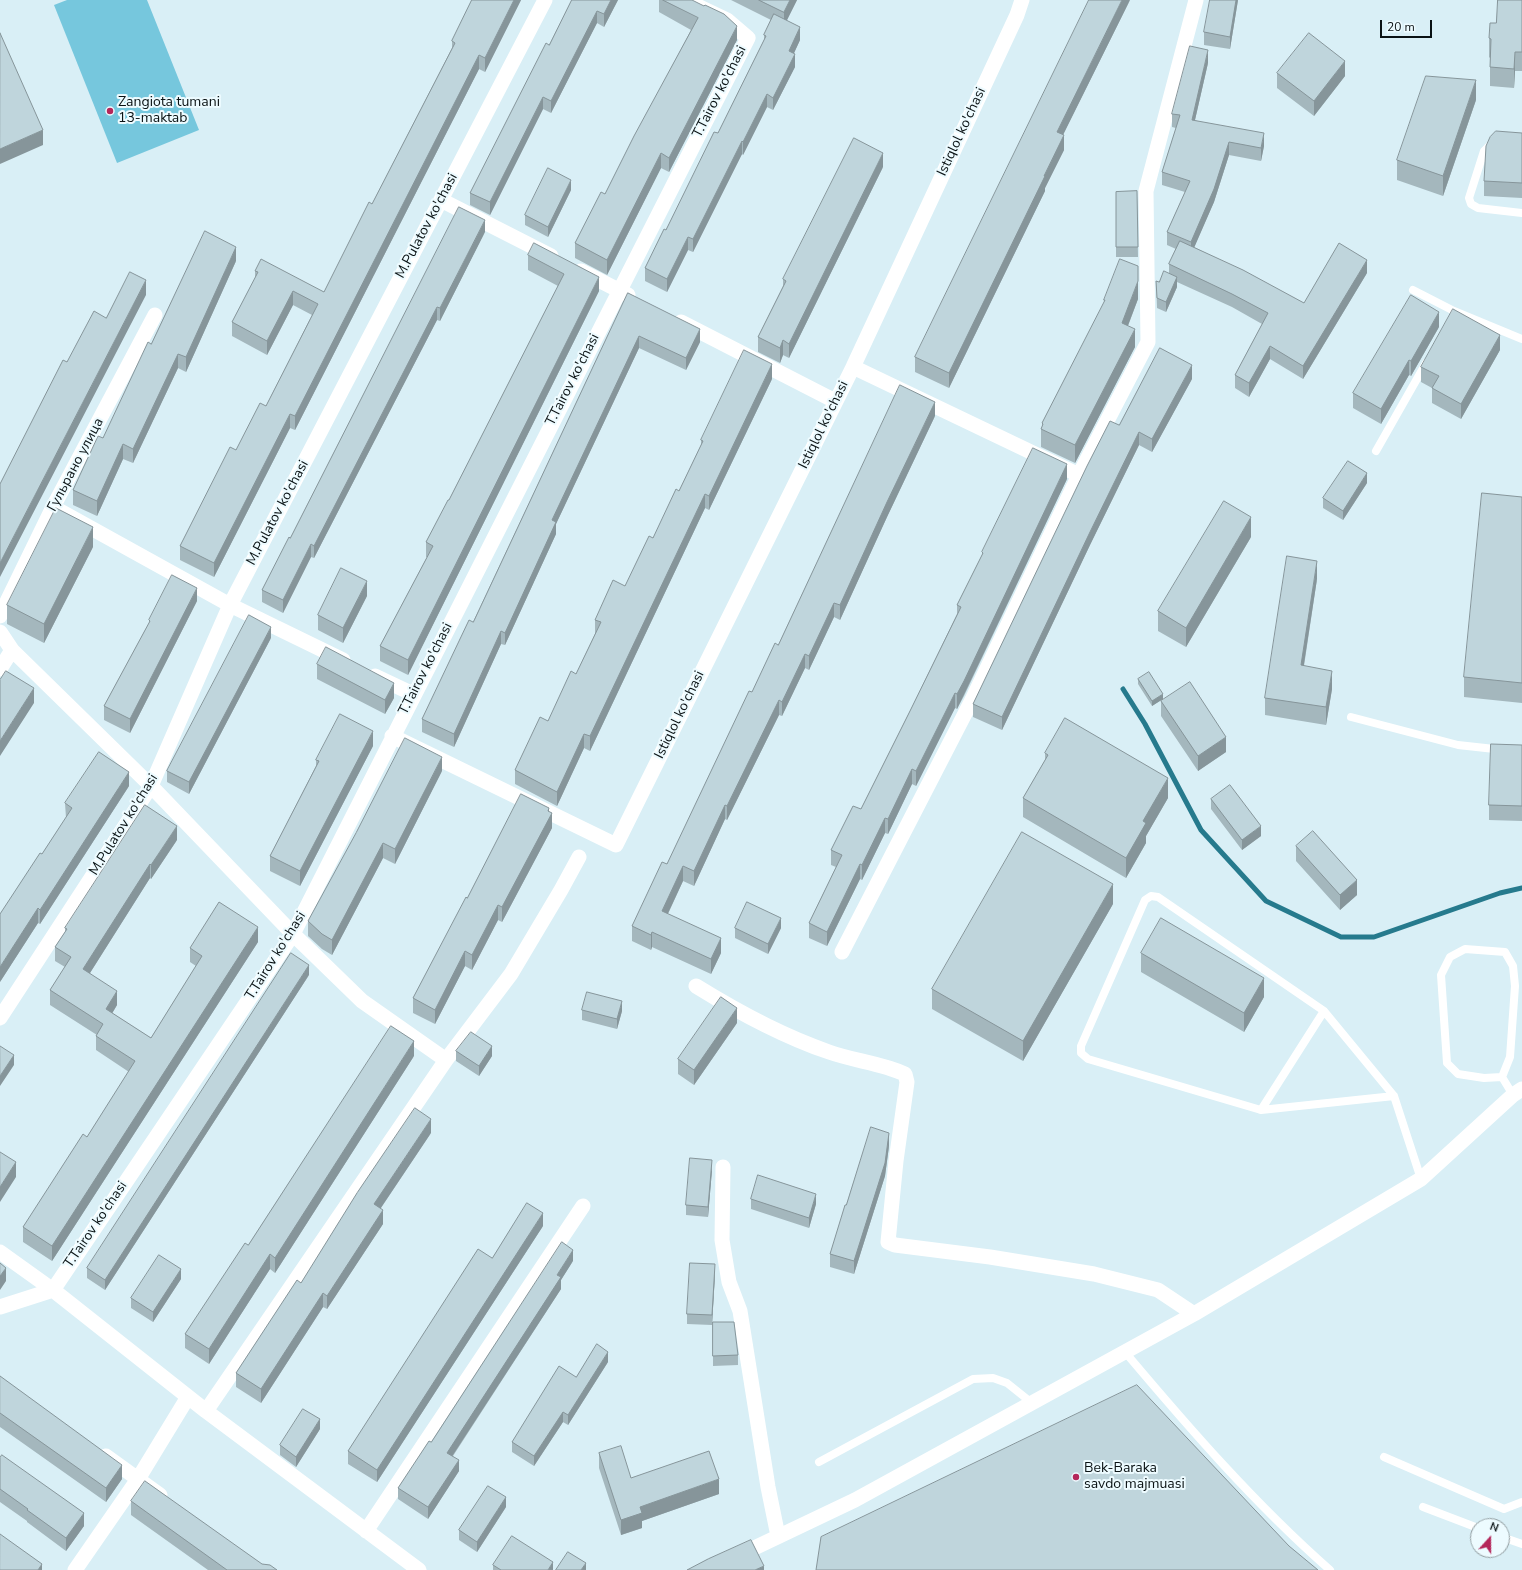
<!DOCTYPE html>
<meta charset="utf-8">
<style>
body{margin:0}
#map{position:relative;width:1522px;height:1570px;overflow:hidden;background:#d9eff6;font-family:"Nunito Sans",sans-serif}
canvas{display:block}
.north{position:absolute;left:1470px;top:1518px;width:40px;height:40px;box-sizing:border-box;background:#edfbff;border:1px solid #929ea1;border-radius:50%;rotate:21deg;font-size:11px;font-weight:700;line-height:16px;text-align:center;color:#0a1214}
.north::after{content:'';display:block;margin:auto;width:14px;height:18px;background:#b4265a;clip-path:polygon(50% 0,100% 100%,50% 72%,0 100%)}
.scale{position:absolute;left:1380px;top:20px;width:52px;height:18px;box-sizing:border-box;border:2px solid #0a1214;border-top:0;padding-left:5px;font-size:12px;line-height:14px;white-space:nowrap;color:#0a1214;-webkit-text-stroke:3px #edfbff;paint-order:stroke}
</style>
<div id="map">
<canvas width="1522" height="1570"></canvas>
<div class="north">N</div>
<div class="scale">20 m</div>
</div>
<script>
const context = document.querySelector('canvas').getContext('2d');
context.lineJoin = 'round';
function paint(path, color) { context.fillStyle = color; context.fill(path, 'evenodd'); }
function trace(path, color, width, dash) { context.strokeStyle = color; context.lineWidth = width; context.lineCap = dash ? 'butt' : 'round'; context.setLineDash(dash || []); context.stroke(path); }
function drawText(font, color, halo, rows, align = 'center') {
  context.font = font + ' "Nunito Sans",sans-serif'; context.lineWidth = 4; context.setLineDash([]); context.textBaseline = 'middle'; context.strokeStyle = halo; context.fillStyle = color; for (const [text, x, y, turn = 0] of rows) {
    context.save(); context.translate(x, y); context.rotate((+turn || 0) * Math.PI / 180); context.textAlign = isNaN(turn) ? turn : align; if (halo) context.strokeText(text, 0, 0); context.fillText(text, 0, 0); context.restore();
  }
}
const green = new Path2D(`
 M67,0H147L199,130L117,163L54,5Z`);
const stream = new Path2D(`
 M1123,689L1145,724L1201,830L1266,901L1341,937H1374L1500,893L1522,888`);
const lane = new Path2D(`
 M1493,142L1484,151L1469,198L1471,204L1478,208L1522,213
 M1413,290L1454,311L1522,339
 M1376,451L1426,363
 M1351,717L1458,745L1522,752
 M1324,1011L1261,1110L1088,1059L1081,1053V1046L1145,900L1151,896L1158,897L1324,1011L1394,1096L1421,1179
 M1502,1077L1484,1078L1458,1074L1447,1063L1441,975L1450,957L1465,949L1505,952L1513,966L1515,986L1510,1057L1502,1077L1513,1095
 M1261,1110L1394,1096
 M1125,1352C1189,1428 1255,1504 1330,1570
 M1384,1457L1504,1509L1522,1502
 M819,1462L973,1379L993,1378L1007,1383L1032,1403
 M1423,1507L1478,1528
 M1502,1537L1522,1544`);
const street = new Path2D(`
 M441,200L551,256
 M581,271L628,295
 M681,322L835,401
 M853,367L1079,475
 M53,507L230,605L343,660
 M0,616L53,507L155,315
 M0,632L12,650L151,786L293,934L362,1001L446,1060L206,1411
 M0,669L12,650
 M375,676L413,694
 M392,736L616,845L853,367L1017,15L1022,0
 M842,952L972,700L1079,475L1148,342L1146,191L1196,0
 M696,986C738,1012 782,1036 829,1052C854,1061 881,1063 905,1074L907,1082L896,1161L888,1242L895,1245L990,1257L1094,1274L1158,1290L1194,1314
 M0,1018L151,786L230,605L545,0
 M446,1060L511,974L561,890L579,857
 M723,1167L722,1240L729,1282L740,1311L768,1487L778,1536
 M0,1252L53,1290L206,1411L419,1570
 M0,1307L53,1290L293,934L748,38L727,20L685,0
 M106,1456L160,1495
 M366,1531L583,1206
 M75,1570L138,1479L188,1397
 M708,1570L855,1500L1194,1314L1421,1179L1513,1095L1522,1089`);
const wall = new Path2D(`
 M472,0H521L485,72L479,69L295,430L290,428L214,577L180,560V546L236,450L266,406L312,315L293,305L267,355L232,336V322L255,278V271L324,292L372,204L452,48V41Z
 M572,0H618L604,27L597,23L551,113L543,109L490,215L470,205V193L549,45Z
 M659,0H692L737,40L669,172L661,168L607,275L575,258V243L605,194L691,30L659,12Z
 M731,0H797L787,20L800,40L794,53L795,67L773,110L767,107L743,155L742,154L693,252L688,250L667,292L645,281V268L718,133L764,40V35L771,20Z
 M1130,0L1063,135L1064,150L1045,188V191L949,388L915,372V357Z
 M1238,0L1230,49L1204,45V32Z
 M1522,0V71H1515L1514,88L1490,86V58L1489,57V38L1496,23Z
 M1208,63L1195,120L1264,146L1261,161L1229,155L1214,202L1194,247L1304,303L1367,273L1303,379L1270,359L1249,397L1235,388V375L1262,324L1232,307L1177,282V287L1166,312L1157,308L1156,281L1159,282L1169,273V264L1176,249L1167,245V232L1185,192L1162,185V172L1176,128L1172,127V114Z
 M1277,73L1345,76L1314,116L1277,88Z
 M1476,100L1443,196L1397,180V160Z
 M1522,133V198L1484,196V181Z
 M883,167L789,358L783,355L780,363L758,352V337L783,286V279Z
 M571,190L548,237L525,225V215Z
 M1137,191L1138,257H1116V192Z
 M485,232L440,321L437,320L314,558L311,557L283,613L262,602V590L290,538Z
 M528,255L599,291L408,675L380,661V646L427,557H426V542L449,500L558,286L528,270Z
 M236,261L186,372L178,368L133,463L123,459L97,516L73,505V490L103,438L151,344Z
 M628,293L700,342L686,370L639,348L556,524V534L505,645L501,644L454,747L422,732V719L473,622Z
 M1138,299L1128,326L1135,347L1075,463L1041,447V429L1042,427V423L1104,304V300Z
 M1439,327L1411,376L1409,375L1381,424L1353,408V393Z
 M1500,350L1461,419L1432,403V388L1421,382V367Z
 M772,379L709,510L705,508L590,751L584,748L557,806L515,784V770L548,721L576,674L595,634V620L625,586L653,538L679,491L701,445V440Z
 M1192,379L1152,452L1139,445L1090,545L1002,730L973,717V704L1119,425Z
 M935,416L887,517L840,620L834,617L809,670L805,668L782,716L779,715L727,820L725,819L694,886L683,881L668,914L721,953L711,974L652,947L651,950L632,941V926L667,864L752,692L778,645Z
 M1067,479L964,696L957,709L955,708L916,786L912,784L888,834L885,833L862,880L860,879L827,946L809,938V923L836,867L831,865V850L861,809L910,711L957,614V605L982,555V552Z
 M1367,483L1343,520L1323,508V498Z
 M1522,497V703L1464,697V677Z
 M1251,537L1186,647L1158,631V611Z
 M93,547L44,643L7,624V605Z
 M1317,579L1304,666L1332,689L1326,725L1265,715V698Z
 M367,596L343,643L318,630V615Z
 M197,601L130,733L104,720V706L149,623V620Z
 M271,638L189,794L167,782V771Z
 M317,664L394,698L385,714L317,679Z
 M1138,679L1163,699L1152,706L1138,684Z
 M1161,701L1226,752L1198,771L1161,716Z
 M1522,745V821L1489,820V805Z
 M373,746L300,886L270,871V856L316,766V760Z
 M1045,753L1168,798L1146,836V843L1126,878L1023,817V798L1045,760Z
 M442,771L395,864L383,858L332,955L322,949L308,936V921Z
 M129,786L40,924L38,923L0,982L42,854L66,818L65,803Z
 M1211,799L1261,836L1242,850L1211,809Z
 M549,812L552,828L502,922L498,920L472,970L465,966L435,1024L413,1013V998L467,898Z
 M177,840L151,879L150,878L90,973L117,1005L112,1013L151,1038L196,966L190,962V948L258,942L52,1261L23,1242V1227L87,1137L129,1072L96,1050V1036L97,1035L50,1005V990L65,967L55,961V947L65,932V928Z
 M1296,846L1357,895L1340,910L1296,861Z
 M1113,904L1023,1061L932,1009V989Z
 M735,928H781L768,954L735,938Z
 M1141,953L1264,997L1244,1032L1141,972Z
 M309,975L105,1290L87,1278V1268Z
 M582,1010L622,1011L617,1029L582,1020Z
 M737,1023L694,1085L678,1074V1059Z
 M456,1051L492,1056L479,1076L456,1061Z
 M414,1056L275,1273L270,1269L209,1364L185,1348V1334L248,1245Z
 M431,1133L381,1208L383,1224L327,1309L323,1307L261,1403L236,1387V1373L301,1283Z
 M889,1146L885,1176L854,1274L830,1267V1254L846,1205Z
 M712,1170L708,1217L686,1215V1205Z
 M751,1199L816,1204L809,1228L751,1209Z
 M543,1226L377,1482L348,1464V1451L492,1258Z
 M573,1261L561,1280V1289L453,1456L459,1471L428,1519L398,1499V1488L431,1442Z
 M715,1274L712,1325L687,1324V1314Z
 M181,1279L153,1322L131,1308V1298Z
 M713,1322L738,1355V1365L713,1366Z
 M608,1362L568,1425L563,1422L534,1466L512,1452V1442L576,1377Z
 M0,1376L122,1479L106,1502L0,1427Z
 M320,1429L296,1467L280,1455V1445Z
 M599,1453L631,1478L719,1494L642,1521V1528L621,1535L599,1468Z
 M0,1458L84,1526L66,1551L27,1522V1521L0,1502Z
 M131,1501L262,1564L277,1570H208L131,1515Z
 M506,1507L477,1552L459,1540V1530Z
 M493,1565L553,1570H493Z`);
const shadedWall = new Path2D(`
 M514,0H521L485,72V58Z
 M611,0H618L604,27V14Z
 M790,0H797L784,26V12Z
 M1122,0H1130L1057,147V132Z
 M1236,0H1238L1230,49V37Z
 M597,11V23L551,113V101Z
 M737,26V40L669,172V158Z
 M800,27V40L789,64V51Z
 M1208,50V63L1192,133V120Z
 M1515,52V71L1514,88V69Z
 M795,54V67L773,110V98Z
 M479,55V69L295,430V416Z
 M1345,61V76L1314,116V101Z
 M1476,80V100L1443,196V176Z
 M767,94V107L743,155V142Z
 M543,97V109L490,215V202Z
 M43,130V145L0,164V149Z
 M1264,133V146L1261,161V148Z
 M1064,135V150L1045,188V191L949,388V373Z
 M742,141V154L693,252V239Z
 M1229,142V155L1214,202L1191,255V242Z
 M661,153V168L607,275V260Z
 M883,153V167L789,358V344Z
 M571,180V190L548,237V227Z
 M485,220V232L440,321V308Z
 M688,237V250L667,292V279Z
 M236,247V261L186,372V357Z
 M1367,260V273L1303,379V366Z
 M599,277V291L408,675V660Z
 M1177,277V287L1166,312V302Z
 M146,280V295L0,577V563Z
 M1138,281V299L1122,341V323Z
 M293,291V305L267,355V341Z
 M437,307V320L314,558V546Z
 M1439,312V327L1411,376V361Z
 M700,329V342L686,370V358Z
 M1135,329V347L1075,463V445Z
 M1500,335V350L1461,419V404Z
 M639,336V348L556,524V534L505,645V633L552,520Z
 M783,340V355L780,363V348Z
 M1270,346V359L1249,397V383Z
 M178,354V368L133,463V449Z
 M1409,360V375L1381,424V409Z
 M772,364V379L709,510V496Z
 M1192,365V379L1152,452V439Z
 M935,402V416L887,517L840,620V605L887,502Z
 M290,414V428L214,577V563Z
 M1139,432V445L1090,545L1002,730V717L1090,532Z
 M123,444V459L97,516V501Z
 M1067,464V479L957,709V694Z
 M1367,473V483L1343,520V511Z
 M705,494V508L590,751V736Z
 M1251,517V537L1186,647V628Z
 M93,527V547L44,643V624Z
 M311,544V557L283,613V600Z
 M1317,561V579L1301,683V665Z
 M367,581V596L343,643V628Z
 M197,588V601L130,733V719Z
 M834,603V617L809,670V656Z
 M271,627V638L189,794V782Z
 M501,631V644L454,747V734Z
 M805,654V668L782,716V702Z
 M1332,671V689L1326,725V707Z
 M394,683V698L385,714V700Z
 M34,688V703L0,756V741Z
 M955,693V708L916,786V771Z
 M1163,694V699L1152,706V701Z
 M779,700V715L727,820V806Z
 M373,731V746L300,886V871Z
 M584,734V748L557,806V792Z
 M1226,737V752L1198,771V756Z
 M442,757V771L395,864V849Z
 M912,769V784L888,834V819Z
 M129,772V786L40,924V910Z
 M1168,778V798L1146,836V843L1126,878V858L1143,821Z
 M725,805V819L694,886V871Z
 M549,808V818L552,813V828L502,922V907Z
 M885,818V833L862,880V865Z
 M177,826V840L151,879V865Z
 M1261,826V836L1242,850V840Z
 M383,843V858L332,955V940Z
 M150,864V878L83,984V969Z
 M860,864V879L827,946V932Z
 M683,866V881L662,926V911Z
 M1357,880V895L1340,910V895Z
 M1113,884V904L1023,1061V1041Z
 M498,905V920L472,970V955Z
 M38,908V923L0,982V967Z
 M781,918V928L768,954V944Z
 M258,927V942L52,1261V1246Z
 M652,932V947L651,950V935Z
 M721,938V953L711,974V959Z
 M465,951V966L435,1024V1010Z
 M309,965V975L105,1290V1280Z
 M1264,978V997L1244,1032V1013Z
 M117,991V1005L106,1024V1009Z
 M622,1001V1011L617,1029V1019Z
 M737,1008V1023L694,1085V1070Z
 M414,1041V1056L275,1273V1258Z
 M492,1046V1056L479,1076V1066Z
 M14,1055V1065L0,1086V1076Z
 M431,1119V1133L374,1218V1204Z
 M889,1133V1146L885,1176L854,1274V1261Z
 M712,1160V1170L708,1217V1207Z
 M16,1162V1177L0,1202V1187Z
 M816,1194V1204L809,1228V1218Z
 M383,1210V1224L327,1309V1296Z
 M543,1213V1226L377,1482V1470Z
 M573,1250V1261L561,1280V1289L447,1464V1453L557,1275Z
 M270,1254V1269L209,1364V1349Z
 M715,1264V1274L712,1325V1315Z
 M6,1268V1281L0,1290V1276Z
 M181,1269V1279L153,1322V1312Z
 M323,1293V1307L261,1403V1389Z
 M608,1352V1362L568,1425V1415Z
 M563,1412V1422L534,1466V1456Z
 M320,1419V1429L296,1467V1457Z
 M459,1460V1471L428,1519V1507Z
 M122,1465V1479L106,1502V1488Z
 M719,1479V1494L642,1521V1528L621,1535V1520L640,1507Z
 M506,1497V1507L477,1552V1542Z
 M84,1513V1526L66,1551V1538Z
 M553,1562V1570H548Z
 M586,1563V1570H581Z
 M42,1564V1570H38Z
 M764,1566V1570H755Z`);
const building = new Path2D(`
 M472,0H514L485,58L479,55L295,416L290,414L214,563L180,546L230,447L236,450L260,403L266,406L318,304L293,291L267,341L232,322L258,272L255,271L261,259L324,292L369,202L372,204L455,43L452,41Z
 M572,0H611L604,14L597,11L551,101L543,97L490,202L470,193L546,43L549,45Z
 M663,0H692L704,6L705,5L724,14L737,26L669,158L661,153L607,260L575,243L601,192L605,194L634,136L698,18Z
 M759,0H790L784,12Z
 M1089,0H1122L1057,132L1064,135L1044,176H1045L949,373L915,357Z
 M1210,0H1236L1230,37L1204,32Z
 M1498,0H1522V52H1515L1514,69L1490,67L1491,39L1489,38L1490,23H1496Z
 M774,14L800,27L789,51L795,54L773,98L767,94L743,142L742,141L693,239L688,237L667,279L645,268L664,229L666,230L714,132L718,133L766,36L764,35Z
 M0,33L43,130L0,149Z
 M1309,33L1345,61L1314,101L1277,73Z
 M1190,46L1208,50L1192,120L1264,133L1261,148L1229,142L1214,189L1191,242L1167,232L1190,181L1162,172L1180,115L1172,114Z
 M1426,76L1476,80L1443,176L1397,160Z
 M1496,131L1522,133V183L1484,181L1486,146L1490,137Z
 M854,138L883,153L789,344L783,340L780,348L758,337L786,281L783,279Z
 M548,168L571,180L548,227L525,215Z
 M1137,191L1138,247H1116V192Z
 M459,207L485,220L440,308L437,307L314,546L311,544L283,600L262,590L289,537L290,538Z
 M205,231L236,247L186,357L178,354L133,449L123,444L97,501L73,490L98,436L103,438L148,342L151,344Z
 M1180,241L1243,270L1304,303L1339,243L1367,260L1303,366L1270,346L1249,383L1235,375L1268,313L1232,294L1169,264Z
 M534,243L599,277L408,660L380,646L433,546L426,542L448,500H449L564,274L528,255Z
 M1120,259L1138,266V281L1122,323L1135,329L1075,445L1041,429L1043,424L1042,423L1105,300H1104Z
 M1164,271L1177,277L1166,302L1157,298L1156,281L1159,282Z
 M130,272L146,280L0,563V484L63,360L67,362L94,311L106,318Z
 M628,293L700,329L686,358L639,336L552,520L556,522L505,633L501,631L454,734L422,719L469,620L473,622Z
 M1411,295L1439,312L1411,361L1409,360L1381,409L1353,393Z
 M1453,309L1500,335L1461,404L1432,388L1439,376L1421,367Z
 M1160,348L1192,365L1152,439L1139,432L1090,532L1002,717L973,704L1087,466L1110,421L1119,425Z
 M744,350L772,364L709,496L705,494L590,736L584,734L557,792L515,770L540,717L548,721L571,671L576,674L601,622L595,620L613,580L625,586L649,536L653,538L676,489L679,491L703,441L701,440Z
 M900,385L935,402L887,502L840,605L834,603L809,656L805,654L782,702L779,700L727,806L725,805L694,871L683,866L662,911L721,938L711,959L652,932L651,935L632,926L662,862L667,864L749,691L752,692L775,643L778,645Z
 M1033,448L1067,464L964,681L957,694L955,693L916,771L912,769L888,819L885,818L862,865L860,864L827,932L809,923L842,855L831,850L853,806L861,809L910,711L961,607L957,605L983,553L982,552Z
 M1348,461L1367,473L1343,511L1323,498Z
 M1482,493L1522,497V683L1464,677Z
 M1224,501L1251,517L1186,628L1158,611Z
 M56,508L93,527L44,624L7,605Z
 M1287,556L1317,561L1301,665L1332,671L1326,707L1265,698Z
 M341,568L367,581L343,628L318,615Z
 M172,575L197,588L130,719L104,706L150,621L149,620Z
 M249,615L271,627L189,782L167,771Z
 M326,647L394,683L385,700L317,664Z
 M6,671L34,688L0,741V680Z
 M1149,672L1163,694L1152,701L1138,679Z
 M1190,682L1226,737L1198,756L1161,701Z
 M340,714L373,731L300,871L270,856L319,761L316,760Z
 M1065,718L1168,778L1143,821L1146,823L1126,858L1023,798L1048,755L1045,753Z
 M405,738L442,757L395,849L383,843L332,940L322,934L308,921L356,833Z
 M1491,744L1522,745V806L1489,805Z
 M99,752L129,772L40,910L38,908L0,967V914L40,853L42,854L72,808L65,803Z
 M1230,785L1261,826L1242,840L1211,799Z
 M521,794L549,808L548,811L552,813L502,907L498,905L472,955L465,951L435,1010L413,998L466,897L467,898Z
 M145,805L177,826L151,865L150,864L83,969L117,991L106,1009L151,1038L202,956L190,948L219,902L258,927L52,1246L23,1227L83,1134L87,1137L135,1061L96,1036L103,1024L50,990L71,957L55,947L67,929L65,928Z
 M1313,831L1357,880L1340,895L1296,846Z
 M1022,832L1113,884L1023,1041L932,989Z
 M747,902L781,918L768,944L735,928Z
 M1161,918L1264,978L1244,1013L1141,953Z
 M291,953L309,965L105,1280L87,1268Z
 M587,992L622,1001L617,1019L582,1010Z
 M721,997L737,1008L694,1070L678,1059Z
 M391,1026L414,1041L275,1258L270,1254L209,1349L185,1334L245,1243L248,1245Z
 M471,1032L492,1046L479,1066L456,1051Z
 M0,1046L14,1055L0,1076Z
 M415,1108L431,1119L374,1204L383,1210L327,1296L323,1293L261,1389L236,1373L297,1280L301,1283L357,1193Z
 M871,1127L889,1133L885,1163L854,1261L830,1254L845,1205H846Z
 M0,1152L16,1162L0,1187Z
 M690,1158L712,1160L708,1207L686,1205Z
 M758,1175L816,1194L809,1218L751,1199Z
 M527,1203L543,1213L377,1470L348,1451L478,1249L492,1258Z
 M562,1242L573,1250L557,1275L561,1277L447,1453L459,1460L428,1507L398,1488L429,1441L431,1442Z
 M159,1255L181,1269L153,1312L131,1298Z
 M0,1263L6,1268L0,1276Z
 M690,1263L715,1264L712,1315L687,1314Z
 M713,1322H734L738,1355L713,1356Z
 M597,1344L608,1352L568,1415L563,1412L534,1456L512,1442L559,1366L576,1377Z
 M0,1376L122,1465L106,1488L0,1413Z
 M1137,1385L1289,1546L1318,1570H816L821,1537Z
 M303,1409L320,1419L296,1457L280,1445Z
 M621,1446L631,1478L709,1451L719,1479L640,1507L642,1513L621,1520L599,1453Z
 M2,1455L84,1513L66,1538L27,1510L28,1509L0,1489V1458Z
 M145,1481L262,1564L270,1565L277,1570H227L131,1501Z
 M488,1486L506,1497L477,1542L459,1530Z
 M0,1534L42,1564L38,1570H0Z
 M512,1536L553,1562L548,1570H501L493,1565Z
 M751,1540L764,1566L755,1570H687L708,1559Z
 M568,1552L586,1563L581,1570H556Z`);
const markers = [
 [110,111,4,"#b4265a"],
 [1076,1477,4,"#b4265a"]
];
const streetNames = [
 ["T.Tairov ko'chasi",720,92,-63],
 ["Istiqlol ko'chasi",962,132,-65],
 ["M.Pulatov ko'chasi",427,226,-62],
 ["T.Tairov ko'chasi",573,380,-63],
 ["Istiqlol ko'chasi",824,425,-64],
 ["Гульрано улица",76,465,-62],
 ["M.Pulatov ko'chasi",278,513,-62],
 ["T.Tairov ko'chasi",426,669,-63],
 ["Istiqlol ko'chasi",680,715,-64],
 ["M.Pulatov ko'chasi",124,825,-58],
 ["T.Tairov ko'chasi",276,956,-58],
 ["T.Tairov ko'chasi",96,1225,-56]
];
const poiNames = [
 ["Zangiota tumani",118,103],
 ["13-maktab",118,119],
 ["Bek-Baraka",1084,1469],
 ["savdo majmuasi",1084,1485]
];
paint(green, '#76c7dd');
trace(stream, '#267a8d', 5);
trace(lane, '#fff', 8);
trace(street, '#fff', 15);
paint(wall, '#a4b7bd');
paint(shadedWall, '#86959a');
paint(building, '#bfd5dc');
trace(building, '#86959a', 1);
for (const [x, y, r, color] of markers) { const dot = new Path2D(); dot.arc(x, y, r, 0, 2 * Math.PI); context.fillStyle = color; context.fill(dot); trace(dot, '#edfbff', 1.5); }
drawText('14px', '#0a1214', '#edfbff', streetNames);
drawText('14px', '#0a1214', '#edfbff', poiNames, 'left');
</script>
